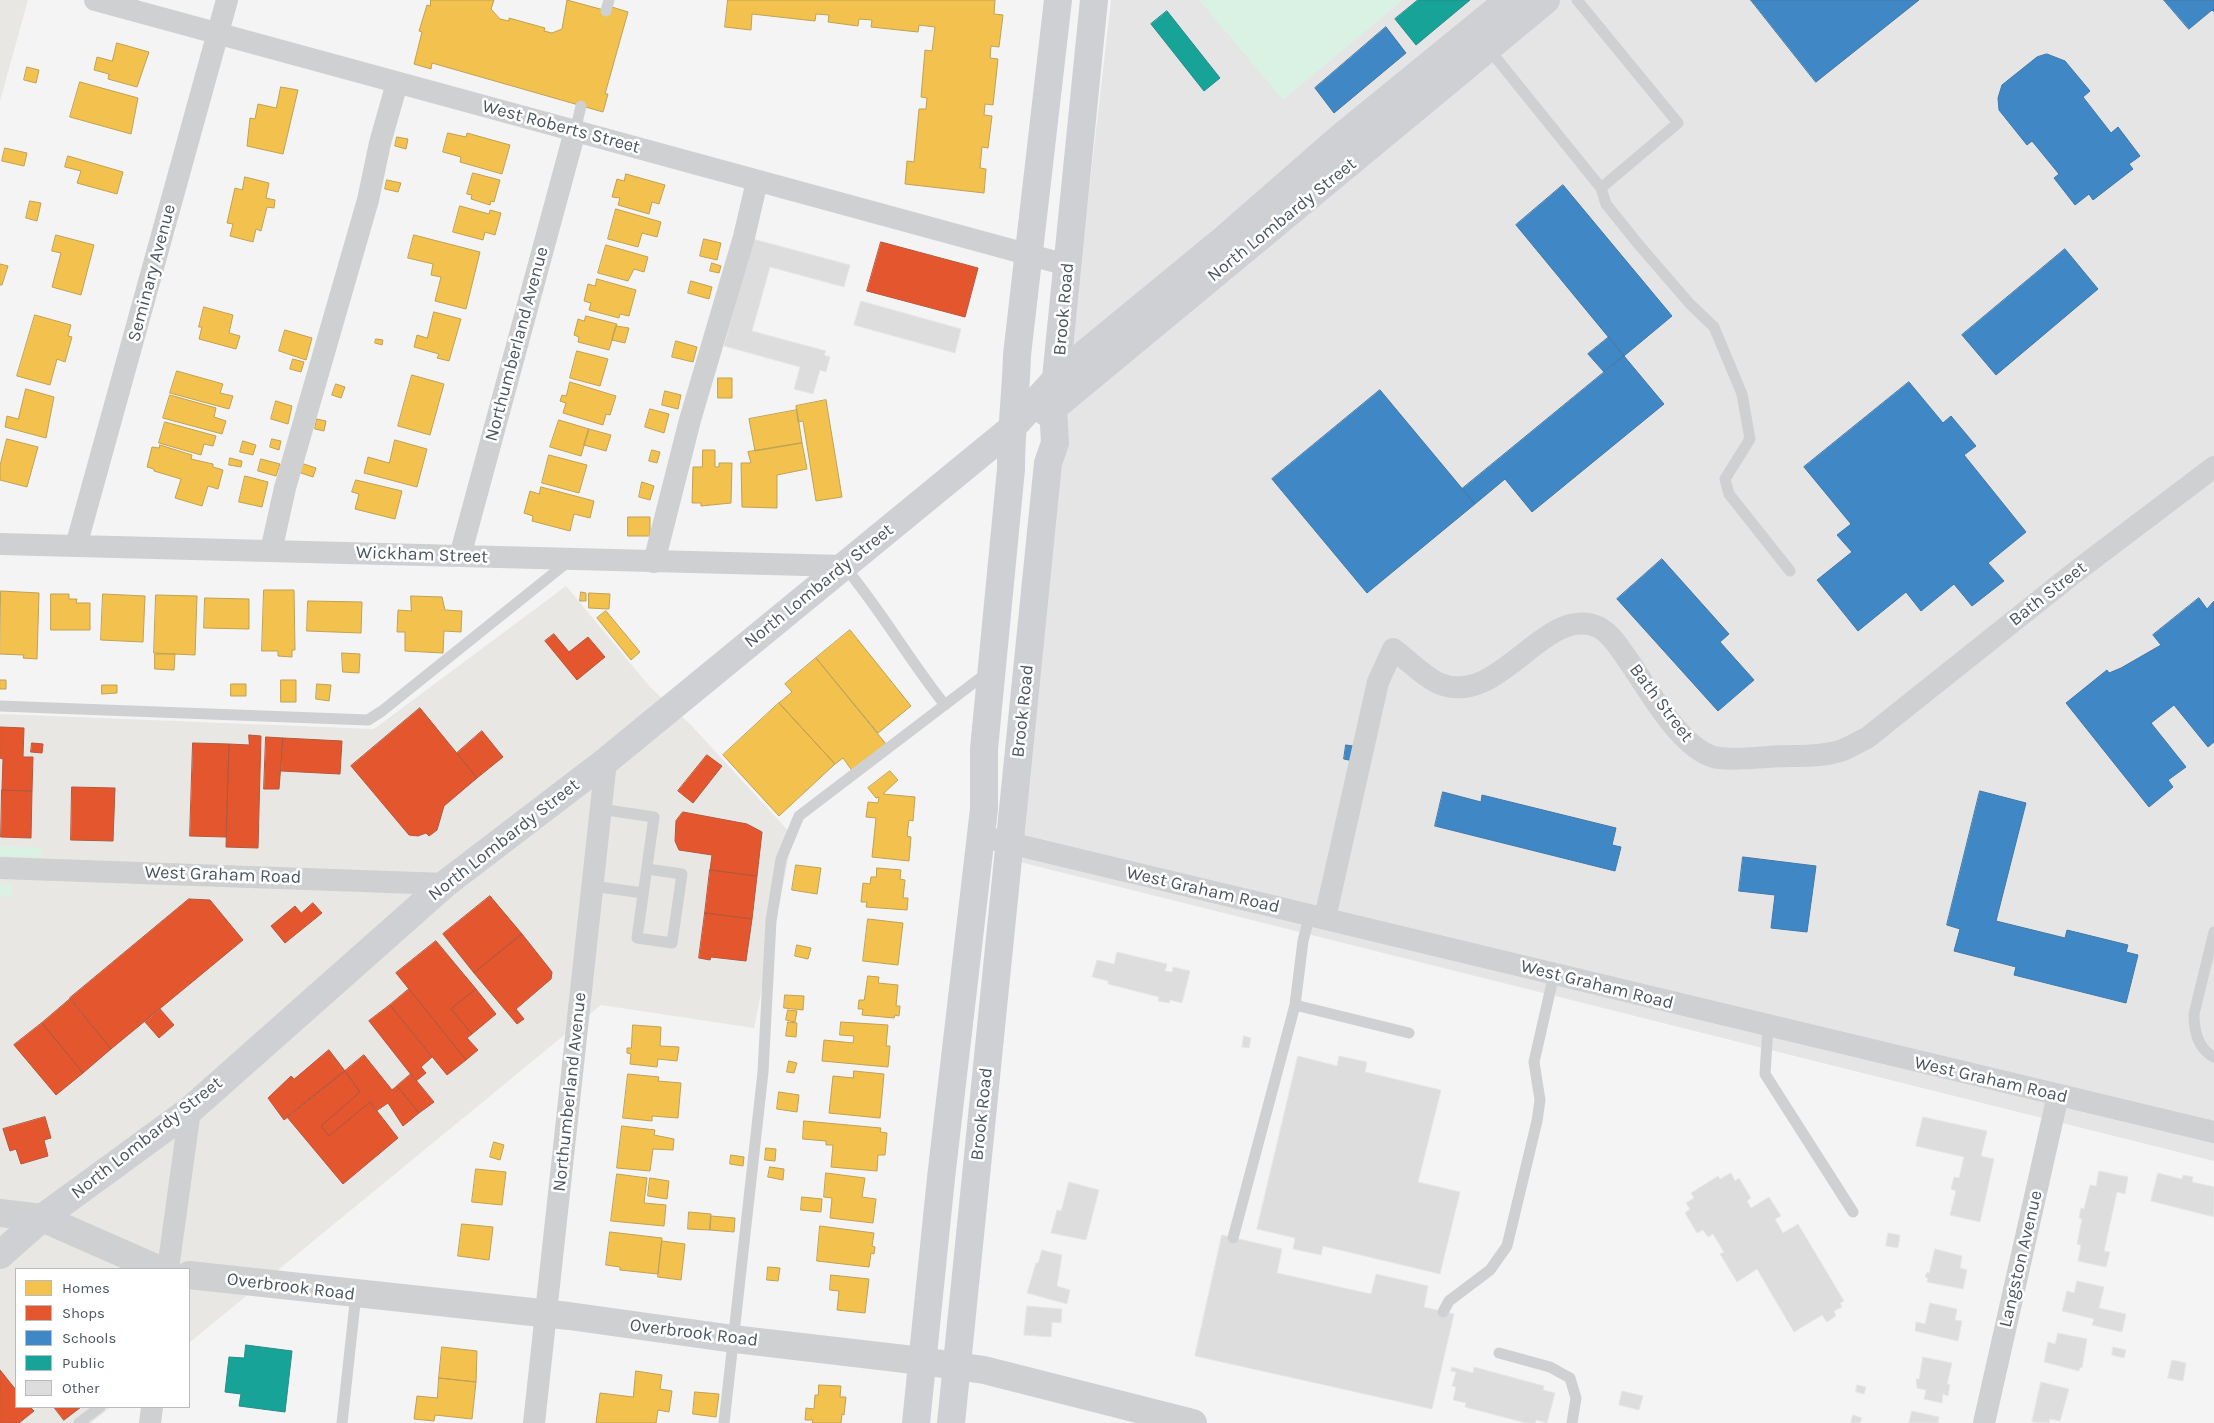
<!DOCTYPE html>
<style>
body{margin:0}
#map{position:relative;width:2214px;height:1423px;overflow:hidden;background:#f4f4f4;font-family:Karla,sans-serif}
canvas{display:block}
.legend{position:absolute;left:15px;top:1268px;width:175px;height:140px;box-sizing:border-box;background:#fff;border:1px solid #b7bbc0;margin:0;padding:6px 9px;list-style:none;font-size:15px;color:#4a5661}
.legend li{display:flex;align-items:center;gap:10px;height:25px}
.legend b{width:25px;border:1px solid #b7bbc0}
</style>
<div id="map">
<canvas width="2214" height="1423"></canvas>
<ul class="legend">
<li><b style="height:14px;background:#f2c14e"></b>Homes</li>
<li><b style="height:14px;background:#e4572e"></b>Shops</li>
<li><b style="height:14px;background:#3f88c5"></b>Schools</li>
<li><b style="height:14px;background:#17a398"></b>Public</li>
<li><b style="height:14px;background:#ddddde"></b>Other</li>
</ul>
</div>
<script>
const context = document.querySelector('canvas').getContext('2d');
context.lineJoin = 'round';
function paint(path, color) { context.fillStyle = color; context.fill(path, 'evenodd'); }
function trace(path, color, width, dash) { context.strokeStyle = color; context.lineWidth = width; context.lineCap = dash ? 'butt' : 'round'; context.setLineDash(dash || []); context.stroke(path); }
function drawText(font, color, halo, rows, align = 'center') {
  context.font = font + ' Karla,sans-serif'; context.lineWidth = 5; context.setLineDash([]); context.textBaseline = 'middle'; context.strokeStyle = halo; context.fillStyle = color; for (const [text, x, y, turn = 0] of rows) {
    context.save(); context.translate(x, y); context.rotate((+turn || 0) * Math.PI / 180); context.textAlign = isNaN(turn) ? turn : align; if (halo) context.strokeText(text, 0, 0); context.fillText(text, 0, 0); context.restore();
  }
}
const commercial = new Path2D(`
 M0,0H28L0,101Z
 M566,586L650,687L691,725L793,836L754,1028L601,1005L189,1343V1269H16V1407H111L91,1423H0V714L374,729Z`);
const education = new Path2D(`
 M1111,0H2214V1161L1012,860Z`);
const green = new Path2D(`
 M1199,0H1403L1283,100Z
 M0,846L42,848V857L0,856Z
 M0,884L12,885L11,897L0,896Z`);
const homes = new Path2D(`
 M431,0H494L491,9L500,19L509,21V18L545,28L544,31L552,33L562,29L567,0L611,12L612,7L628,12L605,94H608L603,112L432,63L431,69L414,64L422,32L419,31L427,5L430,6Z
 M728,0H995L994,14L1003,15L999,47L991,46L990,58L998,59L993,105L985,104L984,115L992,116L988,148L982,147L980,168L986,169L984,193L905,184L907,161L914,162L919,109H926L927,98L921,97L925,50L932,51L935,27L919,25L918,32L871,27L872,20L859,19L858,26L828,22L829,15L816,14L815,21L752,14L751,30L725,27Z
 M117,43L149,52L137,87L108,79L109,74L94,70L97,57L112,61Z
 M27,67L39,70L36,83L24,80Z
 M80,82L138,98L131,134L70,117Z
 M281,87L298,90L283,154L247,146L250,118L255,119L258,104L276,108Z
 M448,133L466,137L467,133L510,145L502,174L460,162L461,157L443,152Z
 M397,137L408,139L406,149L395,146Z
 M5,148L27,153L24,166L2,161Z
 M68,156L123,172L117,194L77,183L81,171L65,167Z
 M473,173L500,180L494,202L491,201L490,205L471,199L472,195L467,194Z
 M626,174L665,185L659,204L652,202L649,214L618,205L620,198L612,197L617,179L624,181Z
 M245,177L269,183L266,198L275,200L274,208L267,207L261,231L256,229L253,242L230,236L233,224L227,223L235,188L242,190Z
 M387,180L401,183L398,192L385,189Z
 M30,201L41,203L37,221L26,218Z
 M460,206L489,214L490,210L501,213L495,235L485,232L483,240L453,232Z
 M616,209L661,222L657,237L642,233L638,247L608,239Z
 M56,235L94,245L81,295L52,287L61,253L52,251Z
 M414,235L480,252L466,309L435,301L441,277L431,275L433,264L408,258Z
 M704,239L721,243L717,260L700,256Z
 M606,245L648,257L644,272L634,269L628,281L598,273Z
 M712,263L721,266L719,273L710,271Z
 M0,264L8,266L2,285H0Z
 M597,279L636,290L629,316L620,314L619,318L589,310L591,303L584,301L588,284L595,286Z
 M691,281L712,287L709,299L688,293Z
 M204,307L233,315L229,333L240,336L236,349L199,339L202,327H199Z
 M434,312L461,319L449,361L437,358L439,354L414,347L417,335L427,338Z
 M35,315L71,325L68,336L72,337L65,362L57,359L50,385L17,376Z
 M586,316L617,324L609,350L578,342L579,337L574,335L578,319L584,321Z
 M616,326L629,328L625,343L612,340Z
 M285,330L312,338L306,360L279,351Z
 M376,339L383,340L382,345L375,343Z
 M676,341L697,347L693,362L672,357Z
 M577,351L608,359L600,386L570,378Z
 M293,359L304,362L301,372L290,369Z
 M177,371L223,384L220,393L233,396L229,409L170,393Z
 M412,375L444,384L430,435L398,426Z
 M718,378H732V398H718Z
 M570,382L616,396L610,415L606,414L603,425L563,413L566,403L560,401L562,395L566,396Z
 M336,384L345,387L341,398L332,395Z
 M26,389L54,397L46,438L5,427L7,416L18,419Z
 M665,391L681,395L678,409L662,405Z
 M170,395L216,408L214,417L226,421L222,434L163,418Z
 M826,400L842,497L816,501L803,421L798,422L796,406Z
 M276,401L292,406L288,424L271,419Z
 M650,409L669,414L664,433L645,427Z
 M797,410L802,443L755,451L749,419Z
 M317,419L326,421L324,431L315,429Z
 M559,420L589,429L581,456L550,447Z
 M165,422L216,436L213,446L204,444L201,455L159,443Z
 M589,429L611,435L606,451L584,445Z
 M7,439L38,447L27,487L0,480V466Z
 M272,439L281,441L279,450L270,447Z
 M395,440L427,449L417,487L364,473L368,457L389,463Z
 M243,441L256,445L253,455L240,452Z
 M802,443L807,469L777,475V508L742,507L741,463H751L748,452Z
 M160,445L192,455L191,459L213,464V467L223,470L218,489L208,486L202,506L175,498L181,479L154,471V469L147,467L152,447L159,448Z
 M652,450L660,452L657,463L649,461Z
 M703,450H715V467H719V463H732L731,503L701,506V503H692L693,467H702Z
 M549,455L587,465L579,493L542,483Z
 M230,458L242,461L241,467L229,465Z
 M261,459L280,464L276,476L258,471Z
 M298,462L316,468L313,477L295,471Z
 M245,476L268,482L262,507L239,502Z
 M356,480L402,491L395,519L355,509L359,494L352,492Z
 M642,482L654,486L650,500L639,497Z
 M541,487L594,501L590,518L574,514L570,531L532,521L533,516L524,513L530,491L539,494Z
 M628,517H650V536H628Z
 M264,590H294L295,650H292V657L278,656V651H262Z
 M1,591L39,593L37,659L23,658L24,655L0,654Z
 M581,592L586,593V601H580Z
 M589,593L610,594L609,609L589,608Z
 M51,594H69V599H77L76,603H90V630H51Z
 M103,594L145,596L143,642L101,640Z
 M156,595L197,596L195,655L154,653Z
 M411,596L442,597L445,610L462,611L461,632L444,631L443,653L405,651V632H397L398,610L411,611Z
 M205,598L249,599V629L204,628Z
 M308,601L362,602L361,633L307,631Z
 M606,611L640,652L631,660L597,618Z
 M850,630L911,706L878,733L816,658Z
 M342,653L360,654L359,673L343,672Z
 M155,654H175L174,670L155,669Z
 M816,658L886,744L853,772L843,758L835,764L779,703L792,692L785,684Z
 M0,680H6V689H0Z
 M281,680H296V702H281Z
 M231,684H246V696H231Z
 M317,684L331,685L329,701L316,699Z
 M102,685H117V693L102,694Z
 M779,703L835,764L779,816L723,755Z
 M890,771L898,780L883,794L915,797L913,821L909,820L907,836L911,837L909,861L872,857L876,818L866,817L868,802L878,803L879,797L876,798L868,788Z
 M796,865L821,868L817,894L792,890Z
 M877,868L901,870L900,879L905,880L903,898H908L907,910L866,907L867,902H861L863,883L870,884L871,877H876Z
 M868,919L903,923L898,965L863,961Z
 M797,945L811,948L808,959L795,956Z
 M868,976L879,977L878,983L898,985L896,1006H900L899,1016L895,1015L894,1018L862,1015L863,1009H858L859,1000H864Z
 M785,995L804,996L803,1010L784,1008Z
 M788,1010L797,1011L795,1022L786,1020Z
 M788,1022L797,1023L796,1037L786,1036Z
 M841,1022L888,1025L886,1046H890L888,1067L822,1061L824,1040L853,1043L854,1036L840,1035Z
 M633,1025L661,1027L660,1046L679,1047L677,1061L658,1059L657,1067L630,1064L631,1054L627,1053V1048H631Z
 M789,1061L797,1063L794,1073L787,1072Z
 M854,1071L884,1074L880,1118L829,1113L833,1076L853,1078Z
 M628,1074L659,1077L658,1081L681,1083L678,1118L652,1116V1121L623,1118Z
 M779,1092L799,1095L797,1112L777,1109Z
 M804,1121L881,1128L880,1132L887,1133L885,1155H878L877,1171L831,1167L833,1145H826V1141L803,1139Z
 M622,1126L655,1130L654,1135L674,1139L673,1150L653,1149L650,1171L617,1168Z
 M494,1142L504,1145L500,1160L490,1157Z
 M766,1148L776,1149L775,1161L765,1160Z
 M731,1155L744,1157L743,1166L730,1164Z
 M770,1167L784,1169L783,1180L768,1177Z
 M476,1169L506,1172L502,1205L472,1202Z
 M826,1173L865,1178L862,1197L876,1199L873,1223L830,1218L832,1198L824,1197Z
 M617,1174L647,1178L644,1203L666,1205L664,1226L611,1221Z
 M650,1178L669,1181L667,1199L648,1196Z
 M802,1197L822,1199L821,1212L801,1210Z
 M689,1212L711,1214L710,1230L688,1229Z
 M711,1216L735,1218L734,1232L710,1230Z
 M462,1224L493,1227L489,1260L458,1256Z
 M820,1226L874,1233L872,1246L875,1247L874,1254L871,1253L869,1267L817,1261Z
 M610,1232L662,1238L658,1274L620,1270V1267L606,1265Z
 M662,1241L685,1244L681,1280L658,1277Z
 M768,1267L780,1268L778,1281L767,1280Z
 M831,1275L869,1279L865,1313L837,1310L839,1291L830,1290Z
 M442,1347L477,1351L476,1382L439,1378Z
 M636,1371L662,1375L660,1389L672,1391L669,1412L658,1410L656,1423H596L600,1393L633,1397Z
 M439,1378L476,1382L472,1419L435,1415L434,1421L414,1419L417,1396L437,1398Z
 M819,1385L841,1386L840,1397H846L844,1415L842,1414L841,1423H812L813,1420H805L806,1408L814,1409L815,1395H818Z
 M695,1392L719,1394L716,1417L693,1414Z`);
const shops = new Path2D(`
 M881,242L978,268L965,317L867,291Z
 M554,634L569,652L588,637L605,657L577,680L545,641Z
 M420,708L477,778L444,806L437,830L429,836L426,833L418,836L409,835L351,766Z
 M0,727L24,728L23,757H33L32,791L2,790L3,759L0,758Z
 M482,731L503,757L477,778L457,753Z
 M249,735L261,736L258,848L226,847L229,744L249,745Z
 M266,737L283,738L279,789H264Z
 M283,738L342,741L340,774L281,771Z
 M32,743L43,744L42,753L31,752Z
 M193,743L229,744L226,837L190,836Z
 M707,755L722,766L693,803L678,791Z
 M72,787L115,788L113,841L71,840Z
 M2,790L32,791L31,838L1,837Z
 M683,812L747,824L762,832L757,876L710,870L712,855L679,850L675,841L676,821Z
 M710,870L757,876L752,919L705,913Z
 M490,896L522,934L474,973L443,934Z
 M189,899L210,900L243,940L111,1049L70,998Z
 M313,903L322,913L285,943L271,926L295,906L301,913Z
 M705,913L752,919L746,961L711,957L710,960L699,958Z
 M522,934L552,972L551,979L516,1009L524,1019L517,1024L474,973Z
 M436,941L476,989L451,1009L472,1034L467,1038L478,1050L466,1060L396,973Z
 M409,989L466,1060L447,1075L390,1005Z
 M476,989L496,1014L472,1034L451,1009Z
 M70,999L111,1049L83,1073L42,1023Z
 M390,1005L432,1057L421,1067L426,1073L416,1081L369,1021Z
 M160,1009L174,1025L159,1038L145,1022Z
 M42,1023L83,1073L56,1095L14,1045Z
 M329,1050L345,1071L284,1120L268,1098L291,1076L294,1079Z
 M364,1055L392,1090L397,1086L419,1113L403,1126L388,1103L376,1111L370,1102L329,1136L321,1126L360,1092L345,1071Z
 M345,1071L360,1092L321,1126L329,1136L370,1102L398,1138L343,1184L287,1117Z
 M411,1074L434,1102L419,1113L397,1086Z
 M45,1117L51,1138L44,1140L48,1156L21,1164L16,1149L10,1151L3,1129Z
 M0,1370L16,1390V1407H30L34,1411L19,1423H0Z
 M54,1407H81L64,1420Z`);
const schools = new Path2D(`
 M1751,0H1919L1816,82Z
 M2164,0H2214V12L2212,10L2189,29Z
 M1386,27L1406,53L1334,113L1315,88Z
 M2047,54L2065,61L2090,91L2083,97L2111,133L2118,127L2140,156L2129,164L2133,169L2093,200L2089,194L2075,205L2054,178L2059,174L2032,141L2027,145L1999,110L1998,98L2002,85L2037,57Z
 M1563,185L1672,316L1624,356L1516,225Z
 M2065,249L2098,289L1996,375L1962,335Z
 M1609,337L1624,356L1604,372L1588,354Z
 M1624,356L1664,404L1532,512L1505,479L1475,504L1462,489Z
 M1909,382L1943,423L1951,416L1976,446L1964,455L2026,532L1988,563L2004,581L1972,606L1954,584L1921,611L1906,592L1858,631L1817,580L1852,552L1837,535L1851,524L1804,467Z
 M1380,390L1475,504L1367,593L1272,479Z
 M1662,559L1729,634L1720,642L1754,680L1718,711L1617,599Z
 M2199,598L2207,609L2214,601V742L2208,747L2174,705L2151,723L2186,767L2168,780L2173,787L2149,807L2066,703L2107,670L2109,673L2121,668L2161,645L2153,635Z
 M1346,745L1360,747L1358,762L1344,759Z
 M1980,791L2026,803L1996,921L2065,938L2067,930L2128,945L2126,952L2138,955L2126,1003L2014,975L2016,967L1954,951L1960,929L1947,925Z
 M1443,792L1481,802L1482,795L1616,828L1612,845L1621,847L1615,871L1435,826Z
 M1743,857L1816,866L1807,932L1771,928L1775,895L1739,891Z`);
const public = new Path2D(`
 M1418,0H1470L1416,45L1395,19Z
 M1167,11L1220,78L1204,91L1151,24Z
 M246,1345L292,1351L285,1412L239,1406L241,1394L225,1392L229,1357L244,1358Z`);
const building = new Path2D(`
 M753,239L850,265L844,287L770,267L752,331L826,351L824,355L830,357L826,372L820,370L813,394L794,389L800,367L724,346Z
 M861,301L961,329L955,353L854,325Z
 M1117,952L1167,964L1165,971L1172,972L1173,967L1190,971L1182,1003L1170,1000L1169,1003L1158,1001L1159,997L1108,984V981L1092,977L1097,960L1114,964Z
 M1244,1036L1251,1038L1249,1048L1242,1047Z
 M1298,1056L1337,1066L1339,1056L1367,1062L1365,1072L1441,1090L1418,1182L1460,1192L1440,1274L1323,1246L1321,1255L1293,1249L1295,1238L1257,1229Z
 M1923,1117L1987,1131L1981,1156L1994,1159L1980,1222L1950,1215L1956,1191L1951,1189L1954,1177L1959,1178L1964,1157L1916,1146Z
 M2099,1171L2128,1177L2125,1194L2117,1192L2104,1251L2110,1252L2106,1267L2078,1261L2081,1245L2077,1244L2082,1219L2079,1218L2081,1208L2084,1209L2090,1185L2096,1186Z
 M1731,1173L1735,1181L1739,1178L1751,1198L1747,1201L1751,1208L1769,1197L1781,1216L1775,1219L1783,1233L1798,1224L1844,1301L1840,1303L1842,1307L1834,1311L1836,1316L1827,1322L1822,1315L1794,1332L1757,1269L1737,1282L1720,1254L1724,1252L1713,1234L1708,1237L1703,1230L1697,1233L1685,1213L1690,1209L1686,1203L1694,1198L1691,1193L1718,1176L1720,1179Z
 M2158,1173L2182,1179L2183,1175L2193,1177L2192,1182L2214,1187V1217L2151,1201Z
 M1069,1182L1099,1190L1086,1240L1051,1233L1057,1210L1061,1211Z
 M1888,1233L1900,1235L1898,1248L1886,1246Z
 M1222,1235L1282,1249L1277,1273L1371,1294L1376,1274L1428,1286L1424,1307L1454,1314L1432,1409L1195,1356Z
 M1935,1249L1962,1256L1960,1268L1967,1270L1963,1289L1927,1282L1928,1278L1925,1277L1927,1272L1929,1273Z
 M1042,1250L1062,1255L1057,1286L1070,1290L1067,1304L1027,1293L1036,1263H1038Z
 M2077,1281L2104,1287L2099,1308L2126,1314L2122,1332L2092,1325L2094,1319L2062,1311L2067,1291L2074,1293Z
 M1930,1303L1957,1309L1955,1320L1962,1321L1958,1341L1915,1331L1916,1322L1925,1324Z
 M1027,1306L1062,1309L1061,1323L1052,1322L1051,1337L1024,1335Z
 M2058,1333L2087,1339L2082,1368L2080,1367L2079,1371L2044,1362L2048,1342L2055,1344Z
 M2113,1347L2126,1350L2124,1358L2112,1355Z
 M1923,1357L1952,1363L1947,1384L1950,1385L1948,1396L1943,1394L1942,1403L1924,1399L1926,1390L1917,1388L1916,1379H1919Z
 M2172,1360L2186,1363L2183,1381L2168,1378Z
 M1452,1367L1473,1373L1474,1367L1544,1386L1543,1390L1555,1393L1547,1423L1536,1420L1535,1423H1526L1465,1407L1466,1403L1453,1400L1456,1387L1452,1386L1456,1372L1451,1371Z
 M2041,1382L2069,1389L2060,1421L2050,1419L2049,1423L2032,1422Z
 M1857,1385L1866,1387L1864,1394L1856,1392Z
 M1622,1391L1643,1396L1639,1410L1619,1405Z
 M1912,1411L1939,1417L1938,1423H1909Z
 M1853,1415L1862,1418L1860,1423H1851Z`);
const service = new Path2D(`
 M1577,0L1678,123L1601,188
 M606,11L609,0
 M1488,48L1601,188L1606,204L1639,245L1690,304L1714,327L1742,394L1750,439L1725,479L1729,494L1790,571
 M575,131L581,106
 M844,566C881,610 909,660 945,705
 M0,706L368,720L382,711L569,561
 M600,809L654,817L637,938L672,943L682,874L647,869
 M592,886L643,893
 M1310,914L1303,941L1295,1005L1409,1033
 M2214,932L2194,1014C2194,1031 2198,1049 2214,1057
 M1768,1026L1765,1074L1853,1212
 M1233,1238L1295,1005
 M1443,1312L1449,1301L1490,1270L1507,1246L1537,1121L1540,1100L1534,1062L1554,974
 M1499,1353L1550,1367L1570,1378L1576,1398L1572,1423
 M79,1423L100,1407
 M342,1423L356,1294
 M724,1423L763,1072L771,921L781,859L799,816L988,672`);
const minor = new Path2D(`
 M95,0L1067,265
 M0,544L844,566
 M76,546L227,0
 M271,551L285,488L368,200L380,143L397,83
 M460,556L575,131
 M654,562L690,420L744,237L757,181
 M980,836L2214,1132
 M0,868L445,884
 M1325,918L1378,682L1393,649C1407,659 1422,675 1438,683C1499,710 1544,603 1598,627C1611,633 1620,649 1628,660C1648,688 1682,753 1719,758C1735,760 1752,758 1768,757C1790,755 1818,758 1840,751C1849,748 1858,742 1867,738L2074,573L2214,467
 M168,1269L190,1110
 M150,1423L152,1407
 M534,1423L606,761
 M1984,1423L2058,1095`);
const tertiary = new Path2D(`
 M0,1213L42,1218L158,1269
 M189,1275L569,1316L734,1339L922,1361L984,1370L1193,1423`);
const secondary = new Path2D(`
 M1046,412L1053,408L1546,0
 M0,1255L42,1218L190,1110L445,884L606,761L1011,429L1056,379L1088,351L1223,240L1341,137L1509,0
 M916,1423L941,1178L984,809V749L1011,469C1011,430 1016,393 1017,355L1058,0
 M951,1423L1048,463L1055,443L1053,408L1094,0`);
const streetNames = [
 ["West Roberts Street",561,127,15],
 ["North Lombardy Street",1282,220,-39],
 ["Seminary Avenue",152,273,-75],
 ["Brook Road",1064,309,-85],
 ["Northumberland Avenue",517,344,-75],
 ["Wickham Street",422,555,2],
 ["North Lombardy Street",819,586,-39],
 ["Bath Street",2048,594,-38],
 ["Bath Street",1661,703,53],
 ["Brook Road",1023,711,-84],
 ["North Lombardy Street",504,840,-38],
 ["West Graham Road",223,875,2],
 ["West Graham Road",1203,890,13],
 ["West Graham Road",1597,985,14],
 ["West Graham Road",1991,1080,13],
 ["Northumberland Avenue",570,1092,-84],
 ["Brook Road",982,1114,-84],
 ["North Lombardy Street",147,1138,-38],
 ["Langston Avenue",2021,1259,-77],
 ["Overbrook Road",291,1287,7],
 ["Overbrook Road",694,1333,7]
];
paint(commercial, '#e8e7e3');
paint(education, '#e6e5e6');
paint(green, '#d9f2e3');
paint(homes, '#f2c14e');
trace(homes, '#c0a154', 1);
paint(shops, '#e4572e');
trace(shops, '#b6573d', 1);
paint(schools, '#3f88c5');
trace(schools, '#4279a7', 1);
paint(public, '#17a398');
trace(public, '#268c88', 1);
paint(building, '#ddddde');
trace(building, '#e5e6e7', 1);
trace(service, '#ced0d2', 11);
trace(minor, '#ced0d2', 22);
trace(tertiary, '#ced0d2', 28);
trace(secondary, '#ced0d4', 28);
drawText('18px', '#4a5661', '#fff', streetNames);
</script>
